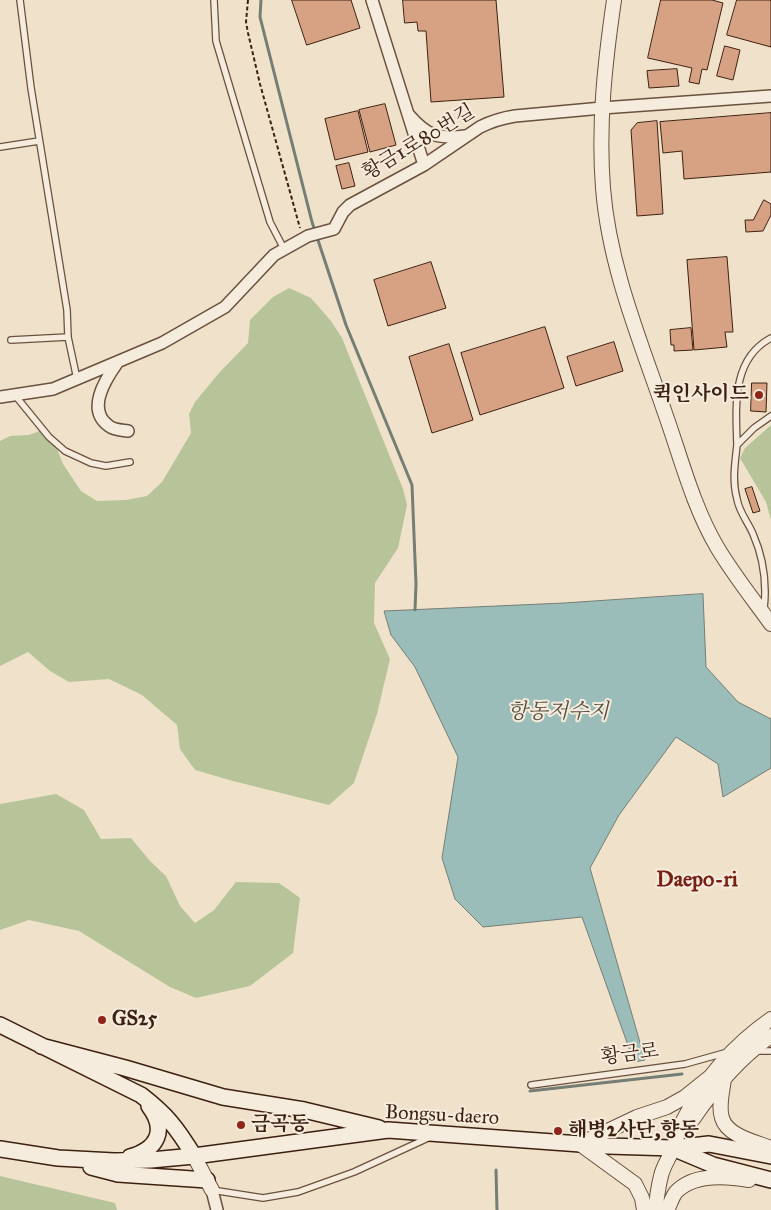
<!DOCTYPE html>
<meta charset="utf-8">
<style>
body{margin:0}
canvas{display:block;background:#f0e2ca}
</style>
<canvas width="771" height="1210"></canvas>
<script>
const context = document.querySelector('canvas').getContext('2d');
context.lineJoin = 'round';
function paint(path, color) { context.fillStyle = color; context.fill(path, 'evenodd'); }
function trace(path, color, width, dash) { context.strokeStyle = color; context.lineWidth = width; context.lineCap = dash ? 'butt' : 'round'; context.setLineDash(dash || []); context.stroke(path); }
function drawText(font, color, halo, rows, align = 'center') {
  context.font = font + ' "IM FELL Great Primer","Noto Serif KR",serif'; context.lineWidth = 4; context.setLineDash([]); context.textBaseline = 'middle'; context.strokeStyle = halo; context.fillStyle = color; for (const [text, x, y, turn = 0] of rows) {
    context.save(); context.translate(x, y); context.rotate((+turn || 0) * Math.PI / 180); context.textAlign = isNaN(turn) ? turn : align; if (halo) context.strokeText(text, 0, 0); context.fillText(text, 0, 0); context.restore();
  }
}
const green = new Path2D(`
 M289,288L311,298L331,321L342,338L403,489L407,505L398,548L375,583L374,623L390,659L377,714L354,783L329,805L233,781L195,770L180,749L177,725L142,695L109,679L69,682L50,671L28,652L0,666V441L10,436L29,435L45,429L53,439L63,464L81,491L97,501L126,500L147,496L162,482L191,433L189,414L195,402L219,373L248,343L250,320L273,297Z
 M771,425V520L766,502L740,458L745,448Z
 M56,794L84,810L101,839L131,838L150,861L166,876L180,906L195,923L214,910L236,882L279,883L300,898L293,953L250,986L196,998L170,987L79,931L29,920L0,930V804Z
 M0,1176L115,1203L117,1210H0Z`);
const water = new Path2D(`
 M703,594L706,667L738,702L771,719V768L723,797L718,764L676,737L619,815L590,868L645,1060L634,1062L582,917L483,927L455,899L442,858L458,757L415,667L391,635L384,611L564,603Z`);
const stream = new Path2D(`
 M261,0L260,17L312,222L346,325L412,485L416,584L415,610
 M530,1091L682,1074
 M496,1170L497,1210`);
const building = new Path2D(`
 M292,0H351L360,28L307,45Z
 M403,0H496L504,97L431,102L426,31H418L417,22L405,23Z
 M661,0H712L723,3L707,70L702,69L699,84L689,82L692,68L648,58Z
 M737,0H771V47L727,35Z
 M725,46L740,50L733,80L717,76Z
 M677,69L679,86L649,88L647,71Z
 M385,104L396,145L370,152L359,110Z
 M358,111L368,152L335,160L325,119Z
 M771,113V172L684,179L682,151L663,153L660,122Z
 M657,121L663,214L637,216L631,130L637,123Z
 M349,163L355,186L342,189L336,166Z
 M764,200L771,204V215L763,231L746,232L745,220H753Z
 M727,257L733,332H725L727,347L694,350L687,260Z
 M431,262L446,308L388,326L374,280Z
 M545,327L564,388L480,415L461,353Z
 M691,328L693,350L674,351V345H671L670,330Z
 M614,342L623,371L576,386L567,357Z
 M449,344L473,420L432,433L409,357Z
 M752,383H767L766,412L751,411Z
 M752,487L760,511L753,513L745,489Z`);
const path = new Path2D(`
 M248,0L246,22L248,33L260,84L300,228`);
const service = new Path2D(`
 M20,0L31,88L67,310L68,337L77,379
 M214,0L216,41L270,222L284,249
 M0,147L39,141
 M771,338C731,359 736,408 737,445L754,428L771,416
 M11,340L68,337
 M14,394L49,437L65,451L91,463L106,466L130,462
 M737,445C735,463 732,481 737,499C739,512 748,522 753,534C764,559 767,582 764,609
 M754,1051H771
 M531,1085L685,1064L728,1052
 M212,1190L263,1198L298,1192L354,1172L430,1137`);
const minor = new Path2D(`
 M372,0L424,165
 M409,115C427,136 438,139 465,136
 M117,363C105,380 86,410 109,426C114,430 122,430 128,431
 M0,397L53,389L162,343L225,307L274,255L308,236L334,229L343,212L350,205L424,165L480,127C492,121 502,118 515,116L602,108L771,96
 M212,1190L217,1210`);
const tertiary = new Path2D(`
 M614,0C605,62 598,125 603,188C609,266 640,340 665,413C681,458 693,506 717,547C733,574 753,599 771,624
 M724,1078C723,1090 718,1106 722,1118C727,1136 756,1142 771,1148
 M693,1119C715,1087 739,1058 771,1036
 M194,1156L212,1190
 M644,1210L642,1198L635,1184L580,1144L637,1117L667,1107L685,1097L710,1077
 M655,1210C657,1199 658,1187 661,1176C663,1166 670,1157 673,1148C677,1139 679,1128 684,1119C704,1079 734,1045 771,1019
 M667,1210C670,1205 672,1197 676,1192C694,1173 726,1176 749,1180`);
const secondary = new Path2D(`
 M0,1025L141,1095C167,1115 177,1128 194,1156
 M41,1046L125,1068L223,1097L304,1110L379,1128
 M0,1149L58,1158L114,1161L151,1160L194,1156L388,1130L608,1146L673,1148L709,1144L771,1156
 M675,1149L713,1165L771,1180
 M130,1157C158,1149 167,1130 149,1106
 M91,1167L118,1174L207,1180`);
const markers = [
 [759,395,5,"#8f2418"],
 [102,1020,5,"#8f2418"],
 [241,1125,5,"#8f2418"],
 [558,1131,5,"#8f2418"]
];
const streetNames = [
 ["황금1로80번길",419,143,-31],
 ["황금로",630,1055,-7],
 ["Bongsu-daero",442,1116,3]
];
const poiNames = [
 ["퀵인사이드",749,395,"right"],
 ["GS25",112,1020],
 ["금곡동",251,1125],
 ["해병2사단,향동",568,1131]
];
const waterNames = [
 ["항동저수지",558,713]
];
const quarterNames = [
 ["Daepo-ri",697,881]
];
paint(green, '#b7c499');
paint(water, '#9abdb9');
trace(water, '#757e75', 1);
trace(stream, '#757e75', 3);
paint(building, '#d7a284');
trace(building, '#3d2010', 1);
trace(service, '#6a503e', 8);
trace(minor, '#6a503e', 14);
trace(tertiary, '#6a503e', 16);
trace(secondary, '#3d2010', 18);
trace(path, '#3d2010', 2, [4, 2.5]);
trace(service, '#f5ecdd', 5.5);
trace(minor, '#f5ecdd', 11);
trace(tertiary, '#f5ecdd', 14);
trace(secondary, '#f5ecdd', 15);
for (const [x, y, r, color] of markers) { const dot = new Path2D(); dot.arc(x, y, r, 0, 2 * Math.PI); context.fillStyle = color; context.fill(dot); trace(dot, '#f5ecdd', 2); }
drawText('20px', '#3d2010', '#f5ecdd', streetNames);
drawText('bold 20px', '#3d2010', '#f5ecdd', poiNames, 'left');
drawText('italic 21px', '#594f43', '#f5ecdd', waterNames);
drawText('bold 22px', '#7a1f14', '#f5ecdd', quarterNames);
</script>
